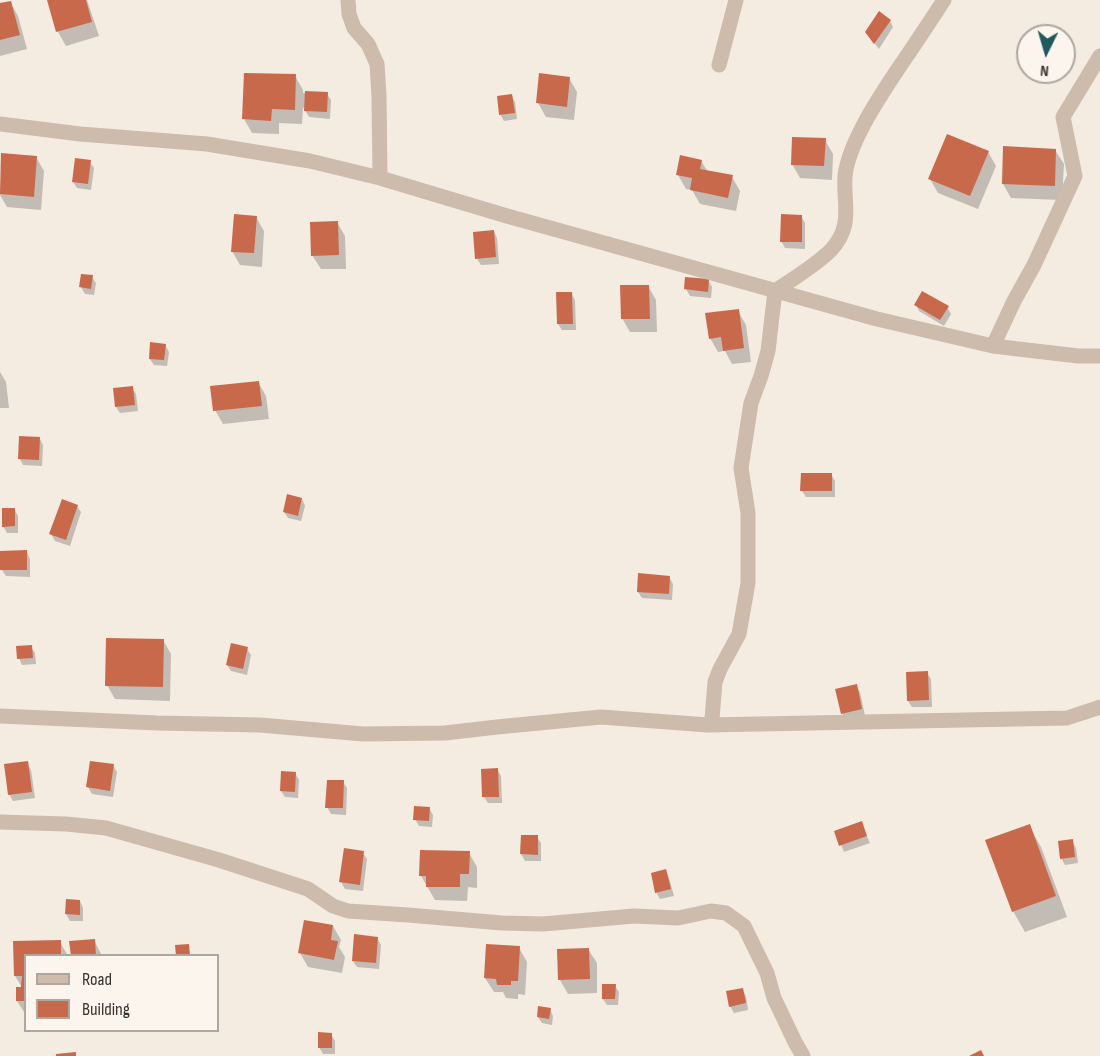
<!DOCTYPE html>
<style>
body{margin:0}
#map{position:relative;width:1100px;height:1056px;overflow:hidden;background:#f4ebe1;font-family:"Sofia Sans Condensed",sans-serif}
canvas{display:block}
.legend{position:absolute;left:24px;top:954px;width:195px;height:78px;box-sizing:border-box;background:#fbf5ee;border:2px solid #aea6a0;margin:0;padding:8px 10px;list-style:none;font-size:18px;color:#3b302b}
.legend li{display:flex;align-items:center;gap:12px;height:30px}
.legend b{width:30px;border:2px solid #aea6a0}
.north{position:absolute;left:1016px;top:24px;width:60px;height:60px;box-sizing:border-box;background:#fbf5ee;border:2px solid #aea6a0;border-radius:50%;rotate:185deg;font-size:16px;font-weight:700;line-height:24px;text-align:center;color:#3b302b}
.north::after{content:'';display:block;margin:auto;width:21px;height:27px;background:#1f5a5e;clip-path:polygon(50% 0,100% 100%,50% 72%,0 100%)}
</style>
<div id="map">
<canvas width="1100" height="1056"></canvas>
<ul class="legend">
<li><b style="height:8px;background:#cdbbac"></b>Road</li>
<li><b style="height:16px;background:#c8694b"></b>Building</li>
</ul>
<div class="north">N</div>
</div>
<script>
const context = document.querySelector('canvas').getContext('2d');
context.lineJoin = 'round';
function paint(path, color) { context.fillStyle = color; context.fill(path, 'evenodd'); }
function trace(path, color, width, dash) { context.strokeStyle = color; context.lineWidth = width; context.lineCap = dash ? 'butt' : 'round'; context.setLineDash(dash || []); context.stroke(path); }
const shadow = new Path2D(`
 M48,0H87L99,36L66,46L58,32Z
 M10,2L18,16L27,49L0,56V5Z
 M890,21L893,27L879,49L871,39Z
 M295,76L303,90V93L327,94L331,100L330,119L309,117L303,107L302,124L279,123V134L252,133L244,119Z
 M569,78L577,92L574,120L546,117L538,103Z
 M512,96L515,102L517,119L504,121L500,114Z
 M825,140L833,154L832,180L800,178L792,164Z
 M1005,148L1055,150L1064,164L1062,200L1011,198L1003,184Z
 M988,152L996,166L978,209L938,193L930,179Z
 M3,154L36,157L44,171L41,210L7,207L0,195Z
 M701,161L708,172L732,177L740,191L736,211L700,204L692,190L686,189L678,175Z
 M90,162L94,168L91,190L77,188L73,182Z
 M801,216L805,223V249L785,248L781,241Z
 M256,217L264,231L262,267L240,265L232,251Z
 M337,222L345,236L346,269H321L312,255Z
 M494,232L497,238L499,264L481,265L477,259Z
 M92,277L96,283L94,295L85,294L81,287Z
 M708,280L712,287L711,298L690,296L686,289Z
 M648,286L656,300L657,332H630L622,318Z
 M571,293L575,300L576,330H562L558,324Z
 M916,305L947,307L951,314L944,326L919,311Z
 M738,311L746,325L751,362L732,364L725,351L718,352L710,338Z
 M165,345L169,352L167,366L154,365L150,359Z
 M0,372L6,382L9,408H0Z
 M258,382L266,396L269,419L223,424L215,410Z
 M132,388L136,394L138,411L120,413L116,407Z
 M40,439L43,445L42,466L23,465L20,459Z
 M831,474L835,481V497H806L802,491Z
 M302,499L305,506L301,521L288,518L284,512Z
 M77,506L81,512L70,546L55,541L51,534Z
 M14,509L18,516V533H7L3,526Z
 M27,552L30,559V577L6,576L2,570Z
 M669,577L673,584L672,600L642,598L638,592Z
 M163,640L171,654L170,701L115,699L107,685Z
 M31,647L35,653L36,664L22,665L19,658Z
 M247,649L251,655L247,675L231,671L227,665Z
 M927,673L931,679L932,707H912L908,701Z
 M856,686L860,692L865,716L846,720L842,713Z
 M27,763L31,770L35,798L13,801L9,794Z
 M113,765L117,772L113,797L92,794L88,787Z
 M497,769L501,776L502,803H488L484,797Z
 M295,773L299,780L298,798L285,797L281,791Z
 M343,782L347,788L346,815L331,814L327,807Z
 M429,808L433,815L432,827L419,826L415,819Z
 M861,823L870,843L844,852L836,832Z
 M1029,826L1041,847L1067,917L1025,932L1013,911Z
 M537,837L541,843V861H525L521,854Z
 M1072,841L1076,848L1078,863L1065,865L1061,858Z
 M363,853L367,859L363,891L345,889L341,882Z
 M469,853L477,867V888L468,887L467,901L435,900L421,876Z
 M666,871L669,878L674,896L660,899L656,892Z
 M80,901L83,908V921H70L66,914Z
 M333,926L341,940L339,947L345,957L342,973L308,967L300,953Z
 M377,938L381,945L379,969L357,967L353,961Z
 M94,940L102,956H72Z
 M15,942H60L68,956H26V1015L17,1001L23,989L15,976Z
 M519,948L527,962L525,995L518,994V999L506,998L503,992H494L485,978Z
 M588,949L597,963V993L568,994L560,980L559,950Z
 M615,986L619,992L618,1005H607L603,999Z
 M742,990L746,996L748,1010L734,1013L730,1006Z
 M550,1009L553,1016L552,1025L542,1023L538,1017Z
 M331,1034L335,1041V1054H323L319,1047Z`);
const building = new Path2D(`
 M47,0H86L92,22L56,32Z
 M11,1L20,35L0,40V3Z
 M879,11L891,20L874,44L865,32Z
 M244,73L296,74L295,110L272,109L271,121L242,119Z
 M539,73L570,77L567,107L536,103Z
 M305,91L328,92L327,112L304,111Z
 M512,94L515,113L499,115L497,96Z
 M947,134L989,151L970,196L928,179Z
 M792,137L826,138L824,166L791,165Z
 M1003,146L1056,149L1055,186L1002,184Z
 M1,153L37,156L34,197L0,194Z
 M680,155L702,160L700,169L733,175L728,198L690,190L692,178L676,175Z
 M75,158L91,160L88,184L72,182Z
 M234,214L257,216L254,253L231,252Z
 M781,214L802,215V242H780Z
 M338,221L339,255L311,256L310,222Z
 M494,230L496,257L475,259L473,232Z
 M81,274L93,275L91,289L79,287Z
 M685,277L709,279L708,292L684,289Z
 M620,285H649L650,319H621Z
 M922,291L949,306L940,320L914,305Z
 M556,292H572L573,324H557Z
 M739,309L744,348L723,351L721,337L709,339L705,313Z
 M150,342L166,344L164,360L149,359Z
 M259,381L262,406L213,411L210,386Z
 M133,386L135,405L115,407L113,388Z
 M19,436L40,437L39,460L18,459Z
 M801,473H832V491H800Z
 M287,494L302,498L298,516L283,512Z
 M62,499L78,505L66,540L49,534Z
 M2,508H15V526L2,527Z
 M27,550V570H0V551Z
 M638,573L670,576L669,594L637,592Z
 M106,638L164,639L163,687L105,686Z
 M231,643L248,647L243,669L226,665Z
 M32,645L33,658L17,659L16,646Z
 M928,671L929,700L907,701L906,672Z
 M857,684L862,709L841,714L835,689Z
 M28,761L32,792L8,795L4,764Z
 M90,761L114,764L110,791L86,787Z
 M498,768L499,797H482L481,769Z
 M281,771L296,772L295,792L280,791Z
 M327,780H344L343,808H325Z
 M414,806L430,807L429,821L413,820Z
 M862,821L867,836L839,846L834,831Z
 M1030,824L1056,896L1012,912L985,840Z
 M521,835H538V855L520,854Z
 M1073,839L1075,857L1060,859L1058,841Z
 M344,848L364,851L360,885L339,882Z
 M420,850L470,851L469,874H460V887H426V876H419Z
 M666,869L671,889L655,893L651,873Z
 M66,899L80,900V915L65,914Z
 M304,920L333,925L331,940L338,941L334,960L298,953Z
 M354,934L378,937L376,963L352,961Z
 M95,939L96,956H71L69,941Z
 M61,940V956H26V1001H16V987H21L22,976H14L13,941Z
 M189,944L190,956H176L175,945Z
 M486,944L520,946L518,981H511V985H497L496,979L484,978Z
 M589,948L590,979L558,980L557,949Z
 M602,984H616L615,999H602Z
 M743,988L746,1003L729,1007L726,991Z
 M538,1006L551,1008L549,1019L537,1017Z
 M318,1032L332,1033V1048H318Z
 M981,1050L984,1056H969Z
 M76,1052V1056H56V1054Z`);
const street = new Path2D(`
 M348,0L349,14L354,28L368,44L377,64L379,96L380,178
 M719,65L736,0
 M0,124L80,134L207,144L310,161L380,178L507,216L877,319L993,346L1078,356H1100
 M993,346L1014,301L1034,265L1075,176L1063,117L1100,56
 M0,716L157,723L260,725L363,734L445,733L497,727L601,717L708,725L712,719L715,682L720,669L739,634L748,583V513L741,468L751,403L761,376L768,351L775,291C794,278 815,266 831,250C854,225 843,204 845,176C847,158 856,139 864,124C874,105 886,87 898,69C914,46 929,23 944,0
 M708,725L1067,718L1100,707
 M0,822L66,824L106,828L219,860L308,889L333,906L348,911L408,915L502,923L543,924L634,916L678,918L711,911L726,913L744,926L767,973L774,998L795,1042L803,1056`);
paint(shadow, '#0003');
paint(building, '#c8694b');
trace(street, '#cdbbac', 15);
</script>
